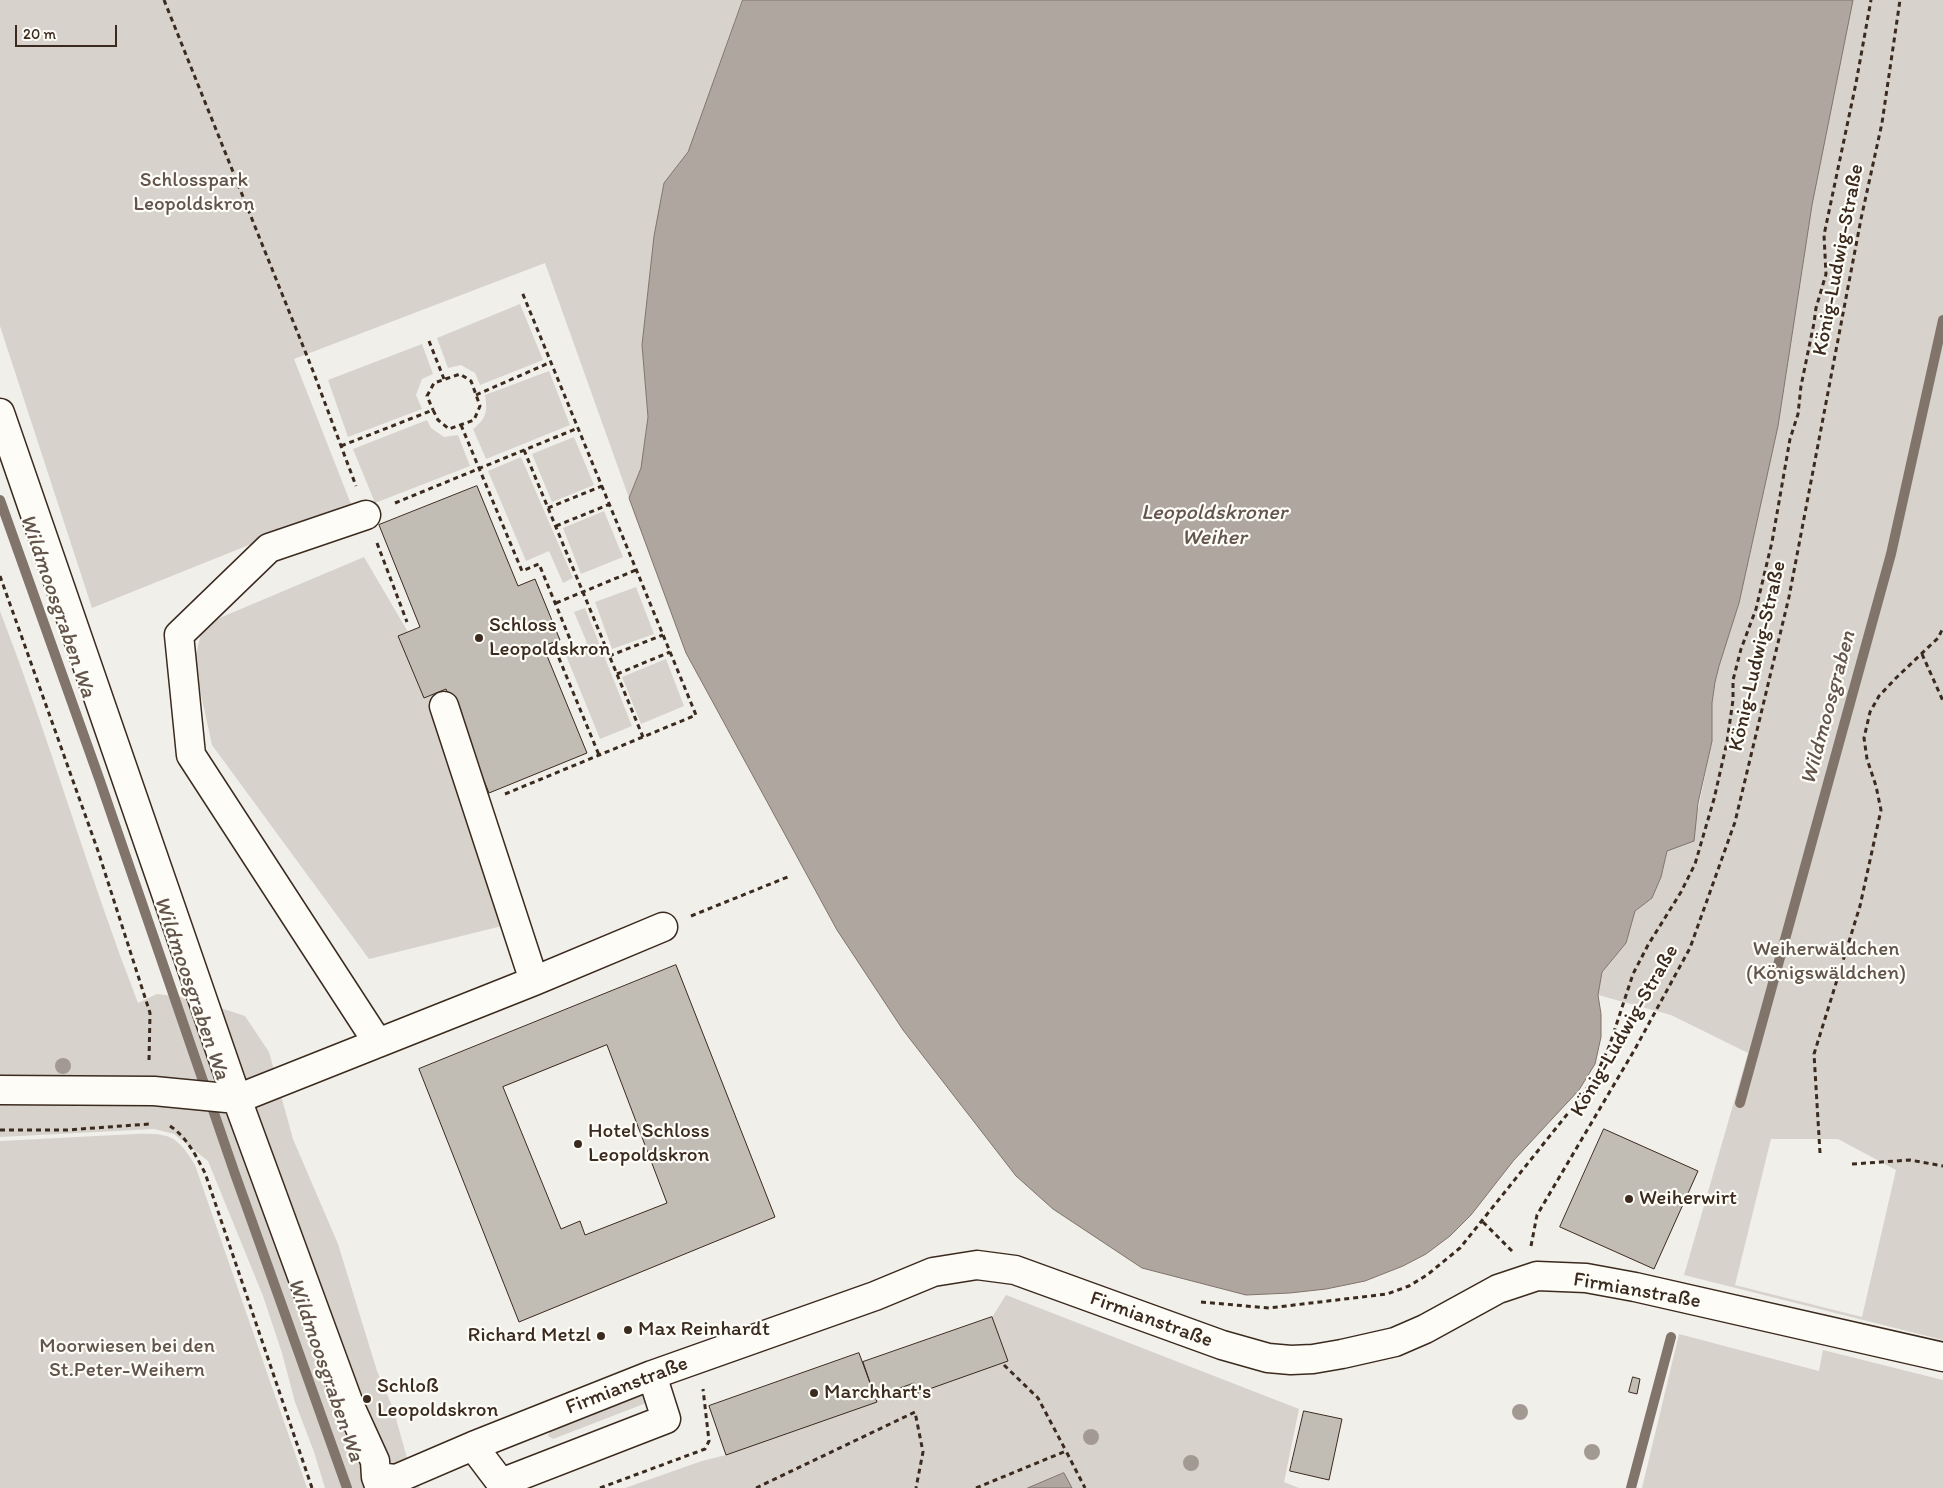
<!DOCTYPE html>
<meta charset="utf-8">
<style>
body{margin:0}
#map{position:relative;width:1943px;height:1488px;overflow:hidden;background:#f1efea;font-family:Itim,sans-serif}
canvas{display:block}
.scale{position:absolute;left:15px;top:25px;width:102px;height:22px;box-sizing:border-box;border:2px solid #3b2a1e;border-top:0;padding-left:6px;font-size:15px;line-height:18px;white-space:nowrap;color:#3b2a1e;-webkit-text-stroke:4px #fdfcf7;paint-order:stroke}
</style>
<div id="map">
<canvas width="1943" height="1488"></canvas>
<div class="scale">20 m</div>
</div>
<script>
const context = document.querySelector('canvas').getContext('2d');
context.lineJoin = 'round';
function paint(path, color) { context.fillStyle = color; context.fill(path, 'evenodd'); }
function trace(path, color, width, dash) { context.strokeStyle = color; context.lineWidth = width; context.lineCap = dash ? 'butt' : 'round'; context.setLineDash(dash || []); context.stroke(path); }
function drawText(font, color, halo, rows, align = 'center') {
  context.font = font + ' Itim,sans-serif'; context.lineWidth = 4.5; context.setLineDash([]); context.textBaseline = 'middle'; context.strokeStyle = halo; context.fillStyle = color; for (const [text, x, y, turn = 0] of rows) {
    context.save(); context.translate(x, y); context.rotate((+turn || 0) * Math.PI / 180); context.textAlign = isNaN(turn) ? turn : align; if (halo) context.strokeText(text, 0, 0); context.fillText(text, 0, 0); context.restore();
  }
}
const green = new Path2D(`
 M0,0H743L688,152L664,183L654,236L642,345L648,417L641,468L629,498L545,263L294,359L351,504L92,608L0,326Z
 M1853,0H1943V1340L1684,1275L1748,1053L1671,1015L1598,995L1602,972L1626,943L1635,911L1652,898L1661,877L1667,851L1696,820L1712,741V703L1715,682L1719,666L1739,603L1778,426L1812,205ZM1771,1139H1838L1896,1170L1862,1317L1735,1285Z
 M520,304L543,360L480,385L475,373L461,365L448,368L437,338Z
 M422,344L433,374L422,379L416,395L422,409L348,437L328,380Z
 M549,371L570,425L486,459L473,429C486,419 488,411 485,395Z
 M427,420L431,428L444,437L458,435L470,466L375,503L353,449Z
 M574,437L594,485L552,502L532,454Z
 M521,457L573,578L563,583L549,551L526,561L488,471Z
 M604,511L623,557L581,574L563,528Z
 M364,557L408,632L398,636L424,698L433,694L502,926L369,959L212,745L194,663L203,625Z
 M636,587L654,634L612,649L595,602Z
 M585,608L632,726L600,739L565,653L587,643L574,612Z
 M0,611C50,740 88,874 138,1003L157,994L190,998L245,1016L269,1052L293,1139L338,1244L377,1371L393,1408L407,1458L420,1488H325L314,1452L295,1402L282,1353L263,1296L208,1161L174,1134L154,1129L0,1137Z
 M666,659L684,706L641,724L622,677Z
 M135,1134C169,1133 177,1135 195,1165L307,1488H0V1141Z
 M1006,1295L1299,1409L1284,1482L1299,1488H625L702,1461L726,1455L709,1406L859,1353L863,1362L992,1317Z
 M1679,1334L1819,1371L1823,1350L1943,1380V1488H1642Z
 M643,1394L646,1395L648,1401L646,1403L553,1439L548,1436L550,1431Z`);
const water = new Path2D(`
 M743,0H1853L1812,205L1778,426L1739,603L1719,666L1715,682L1712,703V741L1698,803L1694,841L1667,851L1661,877L1652,898L1635,911L1626,943L1602,972L1598,995L1601,1014V1037L1595,1064L1579,1090L1514,1160L1471,1215L1450,1236L1426,1254L1403,1266L1365,1281L1326,1289L1290,1293L1246,1295L1142,1268L1053,1209L1016,1176L903,1030L837,930L686,653L629,498L641,468L648,417L642,345L654,236L664,183L688,152Z
 M1064,1473L1072,1488H1028Z`);
const stream = new Path2D(`
 M0,500L100,781L235,1174L347,1488
 M1740,1103L1891,554L1943,320
 M1631,1488L1671,1337`);
const building = new Path2D(`
 M477,486L518,586L535,579L560,640L543,646L587,753L489,793L446,689L424,698L398,636L420,627L379,525Z
 M676,965L775,1217L519,1322L419,1069ZM607,1045L667,1203L585,1235L580,1221L561,1229L503,1087Z
 M1604,1129L1698,1171L1654,1269L1560,1227Z
 M992,1317L1008,1361L918,1393L914,1383L875,1397L863,1362Z
 M859,1353L877,1402L726,1455L709,1406Z
 M1633,1377L1640,1379L1637,1394L1629,1392Z
 M1304,1411L1342,1419L1329,1480L1290,1471Z`);
const path = new Path2D(`
 M164,0L313,371L356,486
 M429,341L444,379
 M476,395L551,362
 M461,425L522,571L539,564L572,644L556,651L599,755
 M341,446L433,410L438,420L449,429L474,420L480,406L471,381L460,374L434,383L427,396L433,410
 M524,450L643,737
 M395,503L578,428
 M548,508L602,486
 M556,526L610,504
 M377,543L407,622
 M0,576L98,851L150,1013L149,1061
 M556,603L636,570
 M1922,654L1943,701
 M609,656L663,635
 M617,674L670,652
 M505,794L696,715L522,292
 M691,916L790,876
 M170,1126C187,1137 196,1156 205,1173L312,1488
 M0,1130H67L149,1124
 M1820,1153L1814,1054L1860,906L1881,810L1876,786L1867,759L1864,738L1870,712L1879,696L1896,678L1938,638L1943,628
 M1852,1164L1910,1160L1943,1166
 M1483,1222L1512,1251
 M1531,1246L1537,1215L1635,1049L1690,948L1735,822L1789,597L1861,219L1882,123L1900,0
 M1201,1302L1269,1308L1387,1294L1409,1286L1427,1275L1460,1248L1581,1097L1596,1075L1609,1047L1633,974L1648,945L1681,892L1695,864L1714,799L1727,742L1733,700V680L1741,649L1756,609L1772,542L1790,439L1798,414L1801,386L1814,323L1816,308L1826,274L1824,235L1856,83L1871,0
 M1004,1365L1038,1398L1066,1451
 M600,1488L705,1449L709,1441L703,1389
 M756,1488L915,1412L923,1452L916,1488
 M976,1488L1066,1451L1085,1488`);
const minor = new Path2D(`
 M0,413L237,1099L349,1404L375,1461L376,1477L380,1488
 M366,515L269,548L179,635L191,755L378,1043
 M444,706L534,981
 M0,1090L154,1091L237,1099L534,981L663,927
 M473,1446L501,1483L666,1419L652,1375
 M376,1477L396,1479L473,1446L652,1375L875,1296L933,1272L977,1265L1015,1270L1222,1345L1268,1358L1291,1360L1313,1359L1342,1354L1395,1342L1425,1329L1498,1289L1537,1276L1586,1278L1635,1287L1943,1357`);
const trees = [
 [63,1066],
 [1520,1412],
 [1091,1437],
 [1592,1452],
 [1191,1463]
];
const markers = [
 [479,638,5,"#3b2a1e"],
 [578,1144,5,"#3b2a1e"],
 [1629,1199,5,"#3b2a1e"],
 [628,1330,5,"#3b2a1e"],
 [601,1336,5,"#3b2a1e"],
 [814,1393,5,"#3b2a1e"],
 [367,1399,5,"#3b2a1e"]
];
const parkNames = [
 ["Schlosspark",194,181],
 ["Leopoldskron",194,205],
 ["Weiherwäldchen",1826,950],
 ["(Königswäldchen)",1826,974],
 ["Moorwiesen bei den",127,1347],
 ["St.Peter-Weihern",127,1371]
];
const streetNames = [
 ["König-Ludwig-Straße",1839,260,-79],
 ["König-Ludwig-Straße",1758,656,-77],
 ["König-Ludwig-Straße",1625,1031,-60],
 ["Firmianstraße",1637,1291,10],
 ["Firmianstraße",1151,1320,20],
 ["Firmianstraße",627,1386,-21]
];
const poiNames = [
 ["Schloss",489,626],
 ["Leopoldskron",489,650],
 ["Hotel Schloss",588,1132],
 ["Leopoldskron",588,1156],
 ["Weiherwirt",1639,1199],
 ["Max Reinhardt",638,1330],
 ["Richard Metzl",591,1336,"right"],
 ["Schloß",377,1387],
 ["Leopoldskron",377,1411],
 ["Marchhart's",824,1393]
];
const waterNames = [
 ["Leopoldskroner",1214,513],
 ["Weiher",1214,538],
 ["Wildmoosgraben Wa",57,606,71],
 ["Wildmoosgraben",1829,708,-75],
 ["Wildmoosgraben Wa",191,988,71],
 ["Wildmoosgraben Wa",325,1370,71]
];
paint(green, '#d7d2cc');
paint(water, '#aea69f');
trace(water, '#80746b', 1);
trace(stream, '#80746b', 10);
paint(building, '#c1bcb4');
trace(building, '#3b2a1e', 1);
trace(minor, '#3b2a1e', 31);
trace(path, '#3b2a1e', 3, [5, 4]);
trace(minor, '#fdfcf7', 28);
context.fillStyle = '#a29a92';
for (const [x, y] of trees) { context.beginPath(); context.arc(x, y, 8, 0, 2 * Math.PI); context.fill(); }
for (const [x, y, r, color] of markers) { const dot = new Path2D(); dot.arc(x, y, r, 0, 2 * Math.PI); context.fillStyle = color; context.fill(dot); trace(dot, '#fdfcf7', 2); }
drawText('21px', '#62544a', '#fdfcf7', parkNames);
drawText('21px', '#3b2a1e', '#fdfcf7', streetNames);
drawText('21px', '#3b2a1e', '#fdfcf7', poiNames, 'left');
drawText('italic 22px', '#63554b', '#fdfcf7', waterNames);
</script>
